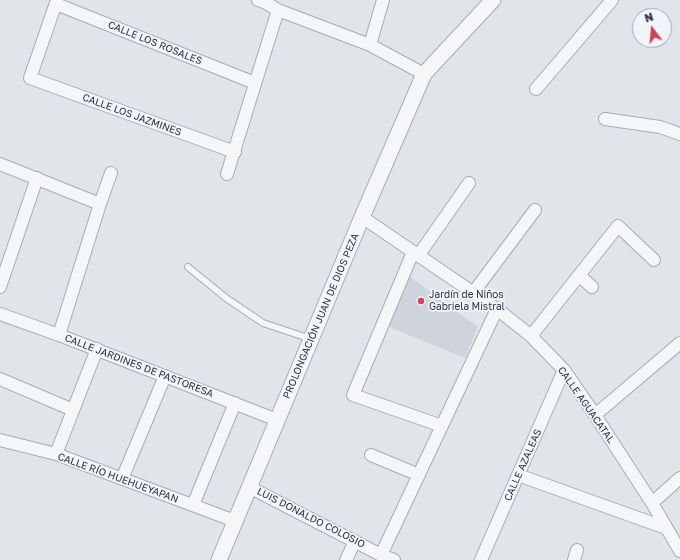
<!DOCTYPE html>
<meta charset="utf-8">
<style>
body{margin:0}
#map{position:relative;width:680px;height:560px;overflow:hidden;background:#e1e5ea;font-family:"Golos Text",sans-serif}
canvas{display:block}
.north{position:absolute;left:632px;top:8px;width:40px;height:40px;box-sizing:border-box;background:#f1f4f8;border:1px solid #a1a6b0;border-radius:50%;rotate:344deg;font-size:11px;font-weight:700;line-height:16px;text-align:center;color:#293243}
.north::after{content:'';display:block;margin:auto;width:14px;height:18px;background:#d14455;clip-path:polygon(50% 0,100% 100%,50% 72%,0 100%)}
</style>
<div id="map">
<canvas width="680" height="560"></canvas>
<div class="north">N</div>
</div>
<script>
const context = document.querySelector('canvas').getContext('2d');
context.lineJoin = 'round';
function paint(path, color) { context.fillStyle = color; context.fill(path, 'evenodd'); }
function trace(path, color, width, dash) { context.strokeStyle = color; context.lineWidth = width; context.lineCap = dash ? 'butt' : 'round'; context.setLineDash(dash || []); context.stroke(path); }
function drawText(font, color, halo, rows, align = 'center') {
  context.font = font + ' "Golos Text",sans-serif'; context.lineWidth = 3.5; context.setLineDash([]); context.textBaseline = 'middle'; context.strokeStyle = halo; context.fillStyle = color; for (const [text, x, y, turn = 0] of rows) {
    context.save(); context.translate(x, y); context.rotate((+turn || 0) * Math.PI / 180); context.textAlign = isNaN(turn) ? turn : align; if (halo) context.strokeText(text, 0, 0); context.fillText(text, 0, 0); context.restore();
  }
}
const built = new Path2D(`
 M409,276L478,327L465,358L389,327Z`);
const service = new Path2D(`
 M188,267L226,298L263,323L311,339`);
const minor = new Path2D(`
 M57,0L30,78L235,152
 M258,0L266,3L278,10L370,45L424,74
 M56,4L255,83
 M370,45L383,0
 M536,89L612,0
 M605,119L660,127L680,134
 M0,164L100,204
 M227,174L278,10
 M362,217L497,309L531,336L564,370L595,415L652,503L680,551
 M413,252L353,395L442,426
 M418,256L469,183
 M579,275L592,287
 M0,287L37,178
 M473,293L535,210
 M0,314L59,335L277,420
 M59,335L100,204L111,173
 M531,336L618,226L654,260
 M0,379L73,410
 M595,415L680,343
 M0,440L56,454L235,521
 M56,454L97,349
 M371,455L419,475
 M518,475L666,528
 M122,479L165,376
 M249,487L381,555L394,560
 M652,503L680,478
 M193,505L235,403
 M381,555L497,309
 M346,560L355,541
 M481,560L564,370
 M574,560L577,550`);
const tertiary = new Path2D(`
 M219,560L362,217L424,74L493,0`);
const markers = [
 [421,301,4,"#d14455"]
];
const streetNames = [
 ["CALLE LOS ROSALES",155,43,22],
 ["CALLE LOS JAZMINES",132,115,20],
 ["PROLONGACIÓN JUAN DE DIOS PEZA",321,316,-67],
 ["CALLE JARDINES DE PASTORESA",139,366,21],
 ["CALLE AGUACATAL",586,405,55],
 ["CALLE AZALEAS",523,465,-66],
 ["CALLE RÍO HUEHUEYAPAN",118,478,20],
 ["LUIS DONALDO COLOSIO",311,518,27]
];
const poiNames = [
 ["Jardín de Niños",429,295],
 ["Gabriela Mistral",429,307]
];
paint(built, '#cfd4dc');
trace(service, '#a6acb5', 8);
trace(minor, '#a6acb5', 14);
trace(tertiary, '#a6acb5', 17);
trace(service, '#f4f6f8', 6);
trace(minor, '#f4f6f8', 12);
trace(tertiary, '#f4f6f8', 15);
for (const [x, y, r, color] of markers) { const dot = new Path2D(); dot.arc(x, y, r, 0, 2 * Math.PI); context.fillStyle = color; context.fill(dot); trace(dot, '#f1f4f8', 1.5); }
drawText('10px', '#293243', '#f1f4f8', streetNames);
drawText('10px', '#293243', '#f1f4f8', poiNames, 'left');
</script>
